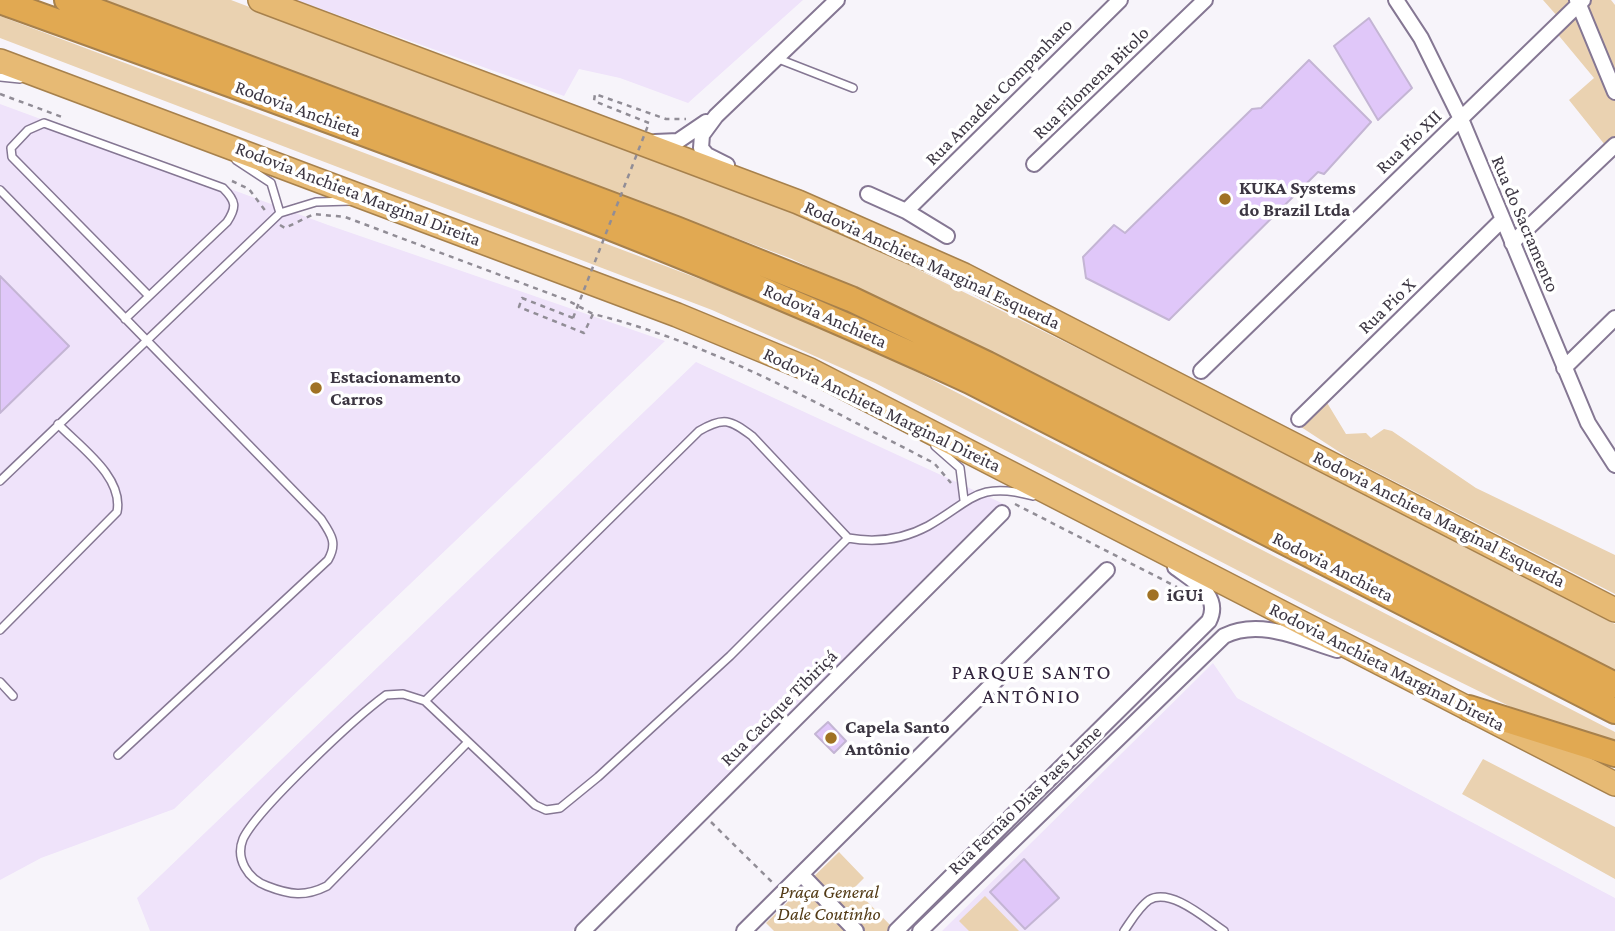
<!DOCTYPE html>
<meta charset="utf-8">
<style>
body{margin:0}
canvas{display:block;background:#f7f4fa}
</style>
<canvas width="1615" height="931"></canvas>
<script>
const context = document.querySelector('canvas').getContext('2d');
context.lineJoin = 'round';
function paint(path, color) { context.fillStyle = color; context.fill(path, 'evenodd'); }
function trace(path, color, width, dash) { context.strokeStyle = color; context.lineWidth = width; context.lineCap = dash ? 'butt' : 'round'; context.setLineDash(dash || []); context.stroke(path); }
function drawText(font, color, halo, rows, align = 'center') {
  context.font = font + ' "Crimson Pro",serif'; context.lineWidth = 7; context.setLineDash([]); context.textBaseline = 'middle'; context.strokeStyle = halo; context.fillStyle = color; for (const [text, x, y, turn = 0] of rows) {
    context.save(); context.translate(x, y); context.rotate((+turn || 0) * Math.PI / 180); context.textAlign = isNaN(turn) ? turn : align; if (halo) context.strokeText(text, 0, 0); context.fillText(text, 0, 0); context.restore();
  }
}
const built = new Path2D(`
 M296,0H803L688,103L620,78L579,69L564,96Z
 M0,104L328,225L665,341L174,809L41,858L0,880Z
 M696,362L1006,505L572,931H150L137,898Z
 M1213,663L1237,698L1615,898V931H942Z`);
const green = new Path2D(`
 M105,0H231L838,230L1148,383L1615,624V672L1031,372L792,259Z
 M1543,0H1611L1615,5V145L1609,150L1569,100L1594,78L1550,25L1558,17Z
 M0,16L769,305L884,355L1615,732V747L1572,737L1326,616L875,383L712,310L0,38Z
 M1326,401L1346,434L1366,433L1371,438L1384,429L1392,431L1476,488L1615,555V594L1347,457L1301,427Z
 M1483,759L1615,827V879L1462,794Z
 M839,852L864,878L854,888L893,928L889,931H774L766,923Z
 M985,896L1019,931H969L959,921Z`);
const building = new Path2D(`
 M1369,18L1412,88L1378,120L1334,46Z
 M1309,60L1371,122L1324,174L1318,172L1169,320L1086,278L1083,257L1114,225L1125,233L1252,109L1261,108Z
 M0,276L69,346L0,413Z
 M828,722L846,741L834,753L815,734Z
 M1024,859L1059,898L1025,929L990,892Z`);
const path = new Path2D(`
 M0,94L62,117
 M649,123L594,101L595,94L666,119H686
 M232,181L249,189L267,213
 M280,225L285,228L314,214L345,217L567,300L593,314
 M573,318L522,298L519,307L584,333L593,314C713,343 825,408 934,463L951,483
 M1015,504L1177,587
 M711,822L774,884`);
const service = new Path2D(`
 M776,58L853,88
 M0,77L20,79
 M236,160L271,183L280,213
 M0,190L321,519C331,534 338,543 328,560L118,755
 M125,319L227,222C237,207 236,201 223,188L44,123L28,130L11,148L12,157L149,296
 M935,446L960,468L964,500
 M0,481L280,213L316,202L350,201
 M0,630L117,512C124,477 80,447 58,424
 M0,682L13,696
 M425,701L699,431C724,416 730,420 752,436L848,538C876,543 902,540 928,526C971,502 977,480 1033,496
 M468,742L327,886C305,897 290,895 267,886C248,879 235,859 243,839C257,809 357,716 386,695L403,694L425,701L535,805L546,810L560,808L598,777L730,656L848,538
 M1124,931C1131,921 1139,907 1149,900C1171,887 1207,920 1224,931`);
const minor = new Path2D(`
 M1396,0L1421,38L1461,119L1588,423L1615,465
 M1577,0L1615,92
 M655,142L678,141L706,122
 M1034,164L1205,0
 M727,165L707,155L701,148L702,135L716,116L837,0
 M868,194L906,211L947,236
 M906,211L1120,0
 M1512,243L1615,145
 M1564,368L1615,318
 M1201,371L1583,0
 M1299,419L1502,220
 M802,875L856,931
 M583,931L1002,513
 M744,931L1107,570
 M896,931L1209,621C1222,595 1192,580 1175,567
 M920,931L1224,636C1260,618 1301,639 1337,650`);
const trunk = new Path2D(`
 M260,0L798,202L964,275L1615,610
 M0,61L677,315L810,370L1615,784`);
const motorway = new Path2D(`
 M67,0L676,229L851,299L987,364L1615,685
 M0,1C327,119 655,235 970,381L1615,711
 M1469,708L1615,754`);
const pathBridge = new Path2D(`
 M573,318L649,123`);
const markers = [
 [1225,199,7,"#a07224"],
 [316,388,7,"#a07224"],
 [1153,595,7,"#a07224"],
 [831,738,7,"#a07224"]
];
const streetNames = [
 ["Rua Filomena Bitolo",1091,83,-44],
 ["Rua Amadeu Companharo",999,92,-45],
 ["Rodovia Anchieta",298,109,20],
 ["Rua Pio XII",1409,142,-44],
 ["Rodovia Anchieta Marginal Direita",358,194,21],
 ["Rua do Sacramento",1525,224,67],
 ["Rodovia Anchieta Marginal Esquerda",932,265,25],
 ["Rua Pio X",1387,306,-44],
 ["Rodovia Anchieta",825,316,24],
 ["Rodovia Anchieta Marginal Direita",882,410,26],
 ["Rodovia Anchieta Marginal Esquerda",1439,519,27],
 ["Rodovia Anchieta",1333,567,27],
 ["Rodovia Anchieta Marginal Direita",1387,667,27],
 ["Rua Cacique Tibiriçá",779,708,-45],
 ["Rua Fernão Dias Paes Leme",1025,800,-44]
];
const poiNames = [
 ["KUKA Systems",1239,188],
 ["do Brazil Ltda",1239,210],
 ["Estacionamento",330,377],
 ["Carros",330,399],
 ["iGUi",1167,595],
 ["Capela Santo",845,727],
 ["Antônio",845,749]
];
const parkNames = [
 ["Praça General",829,892],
 ["Dale Coutinho",829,914]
];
const neighbourhoodNames = [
 ["PARQUE SANTO",1032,673],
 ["ANTÔNIO",1032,697]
];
paint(built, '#efe3fa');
paint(green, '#ead2b1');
paint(building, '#e0c7f9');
trace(building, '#c4b5d4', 2);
trace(service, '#857793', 10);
trace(minor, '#857793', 18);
trace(trunk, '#a7814c', 26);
trace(motorway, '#a7814c', 28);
trace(path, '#918d96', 2.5, [5, 5]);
trace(service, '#fff', 7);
trace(minor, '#fff', 14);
trace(trunk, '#e7ba74', 23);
trace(motorway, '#e1a952', 24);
trace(pathBridge, '#918d96', 2.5, [5, 5]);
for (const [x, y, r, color] of markers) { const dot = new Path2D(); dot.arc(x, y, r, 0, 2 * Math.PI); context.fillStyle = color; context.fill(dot); trace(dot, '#fff', 2.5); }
drawText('19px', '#3c3642', '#fff', streetNames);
drawText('bold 19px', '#3c3642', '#fff', poiNames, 'left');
drawText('italic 19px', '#523a15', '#fff', parkNames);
context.letterSpacing = '2px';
drawText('21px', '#33263e', '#fff', neighbourhoodNames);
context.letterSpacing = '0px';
</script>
